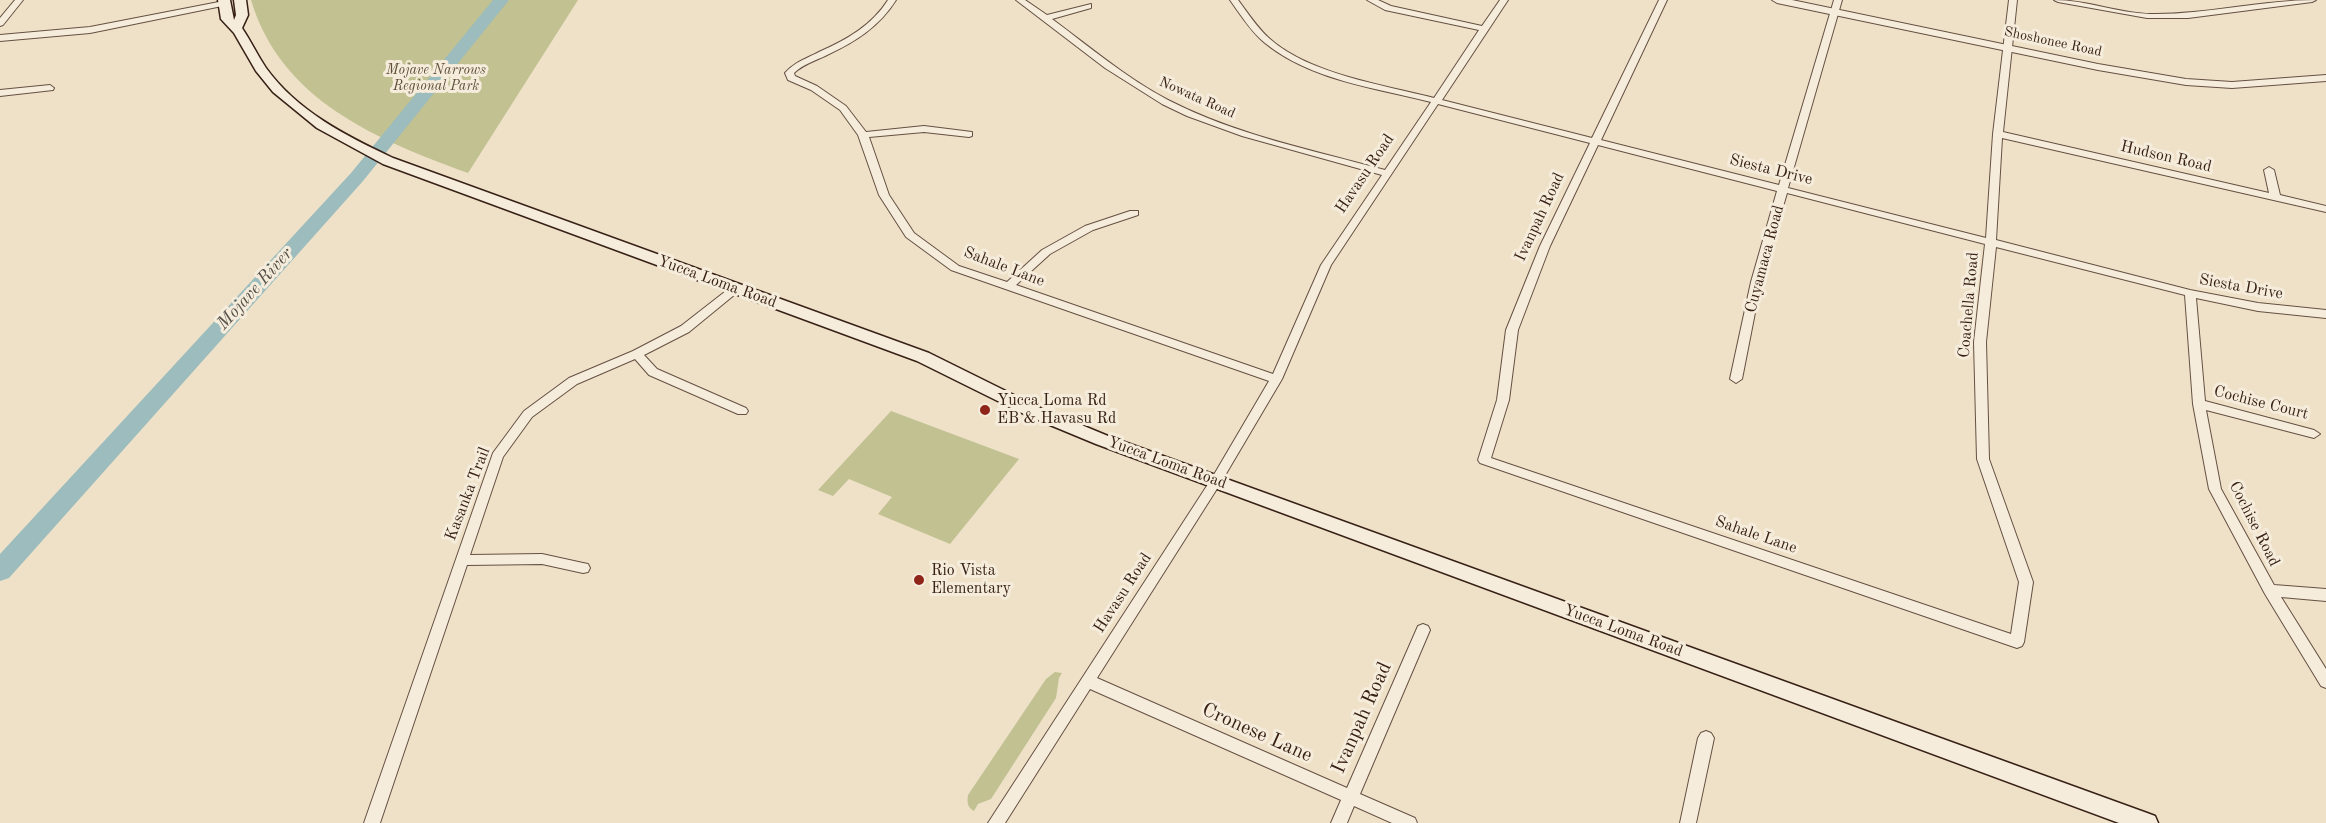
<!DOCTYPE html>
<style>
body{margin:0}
canvas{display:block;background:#efe1c8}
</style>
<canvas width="2326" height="823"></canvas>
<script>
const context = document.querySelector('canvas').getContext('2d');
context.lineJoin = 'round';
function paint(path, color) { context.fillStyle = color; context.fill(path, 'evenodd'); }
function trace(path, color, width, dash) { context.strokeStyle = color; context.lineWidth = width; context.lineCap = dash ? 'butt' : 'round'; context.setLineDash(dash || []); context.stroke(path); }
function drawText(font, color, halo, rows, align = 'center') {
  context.font = font + ' "Old Standard TT",serif'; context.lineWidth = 6; context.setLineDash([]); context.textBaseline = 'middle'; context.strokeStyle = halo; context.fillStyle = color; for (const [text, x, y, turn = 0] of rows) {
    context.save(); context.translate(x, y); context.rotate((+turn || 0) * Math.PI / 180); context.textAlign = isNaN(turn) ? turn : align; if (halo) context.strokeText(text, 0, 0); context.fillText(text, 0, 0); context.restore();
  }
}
const green = new Path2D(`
 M251,0H578L468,173C378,140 281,101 251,0Z
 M891,411L1019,459L950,544L878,514L892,497L849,479L833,496L818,490Z
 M1055,672L1062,673L1059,678L1056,698L991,799L978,804L974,811C967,807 967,802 968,795L1046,679Z`);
const river = new Path2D(`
 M493,0H509L363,181L9,578L0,581V554L351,173Z`);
const minor = new Path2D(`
 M15,0H23L3,25L0,26V18Z
 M888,0H896C879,27 855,42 827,55C815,61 803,64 794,73L795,76L817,86L846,106L866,132L924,126L972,132V136L969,137L924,132L869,137L889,195L914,233L959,266L1007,282L1042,250L1085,226L1130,211H1138V215L1093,230L1050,254L1016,285L1273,374L1321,265L1382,175L1242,136L1187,116L1162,104L1105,68L1016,0H1025L1047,15L1091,4V8L1052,19C1090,47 1126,78 1168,100C1236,135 1312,150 1385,170L1431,102C1376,88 1310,80 1265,43C1252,33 1240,14 1230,0H1238C1248,13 1258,29 1270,39C1309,74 1384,85 1434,98L1479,30L1385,10L1367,0H1378L1391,6L1482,26L1500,0H1508L1442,100L1592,138L1659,0H1667L1601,140L1779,185L1834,0H1842L1788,188L1986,238L1993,134L2009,0H2017L2003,132L2269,193L2264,170L2269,167L2274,170L2280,195L2326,206V212L2002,138L1996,240L2190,290L2258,303L2326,310V318L2258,311L2196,298L2205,401L2314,430L2320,434L2314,438L2206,410L2221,489L2274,585L2326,589V601L2281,597L2326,669V688L2321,686L2265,594L2209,489L2193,404L2185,295L1996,247L1986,342L1989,459L2033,582L2024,642L2022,646L2017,648L1480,463L1478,460L1497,400L1506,330L1540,246L1590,143L1438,104L1331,265L1282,379L1220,484L1097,678L1347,788L1418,626L1423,624L1428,626L1430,630L1360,794L1415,818L1417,823H1392L1354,806L1347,823H1331L1341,800L1090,689L1005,823H988L1212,478L1269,381L951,270L906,237L879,195L858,135L840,110L811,90L788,80L785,73C794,62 808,58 821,51C848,39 872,25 888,0ZM1598,145L1777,191L1751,282L1730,379L1736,383L1742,379L1761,282L1787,193L1985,244L1974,342L1977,459L2019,582L2011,634L1491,458L1509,400L1518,330L1550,246Z
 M2054,0C2087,0 2118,13 2150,14C2206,15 2260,0 2316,0L2312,2L2188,18H2147L2058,2Z
 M224,1L228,3L227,5L90,33L0,41V35L90,27Z
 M50,85L54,88L53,90L0,96V90Z
 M735,286L740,289L739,291L689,332L644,355L657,369L746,408L748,411L746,414H738L649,375L635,359L577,384L532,417L503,457L470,555L542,554L583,563L588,564L590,568L588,572L583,573L542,564L467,565L380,823H364L493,453L524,411L569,378L633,351L681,326L731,287Z
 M1706,731L1711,733L1714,738L1696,823H1680L1698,738L1701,733Z`);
const tertiary = new Path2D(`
 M1772,0H1792L2098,64L2186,79L2232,82L2326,75V81L2232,88L2186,85L2098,70L1777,3Z`);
const secondary = new Path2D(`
 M218,0H230L234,20L236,15L234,0H246L248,15L242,28C251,41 257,55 266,68C297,111 346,136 393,158L929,353L1038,407L1108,436L2147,813L2155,816L2158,823H2119L1096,444L1026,415L917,361L383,164L317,128L273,92L256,71L234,33L221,19Z`);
const markers = [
 [985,410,6,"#8f2418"],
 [919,580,6,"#8f2418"]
];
const farStreetnames = [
 ["Shoshonee Road",2053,42,12],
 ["Nowata Road",1197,98,24]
];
const farParknames = [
 ["Mojave Narrows",436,70],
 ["Regional Park",436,86]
];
const streetNames = [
 ["Hudson Road",2166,157,13],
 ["Siesta Drive",1771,170,14],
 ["Havasu Road",1365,174,-56],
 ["Ivanpah Road",1540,217,-65],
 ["Cuyamaca Road",1765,259,-75],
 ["Sahale Lane",1004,267,21],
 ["Yucca Loma Road",717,282,20],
 ["Siesta Drive",2241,287,10],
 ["Coachella Road",1969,305,-85],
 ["Cochise Court",2261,403,14],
 ["Yucca Loma Road",1167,463,20],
 ["Kasanka Trail",468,494,-69],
 ["Cochise Road",2254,524,63],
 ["Sahale Lane",1756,535,19],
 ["Havasu Road",1123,593,-57],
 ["Yucca Loma Road",1623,631,20]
];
const poiNames = [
 ["Yucca Loma Rd",997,401],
 ["EB & Havasu Rd",997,419],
 ["Rio Vista",931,571],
 ["Elementary",931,589]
];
const waterNames = [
 ["Mojave River",255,289,-48]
];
const nearStreetnames = [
 ["Ivanpah Road",1362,718,-66],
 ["Cronese Lane",1257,733,24]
];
paint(green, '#c1c191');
paint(river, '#9cbcbd');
trace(minor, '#655042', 2);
trace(tertiary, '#655042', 2);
trace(secondary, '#372015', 3);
paint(minor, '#f5ecdb');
paint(tertiary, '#f5ecdb');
paint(secondary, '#f5ecdb');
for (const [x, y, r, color] of markers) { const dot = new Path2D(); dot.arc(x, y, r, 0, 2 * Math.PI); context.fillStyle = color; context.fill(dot); trace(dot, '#f5ecdb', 2); }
drawText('14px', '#372015', '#f5ecdb', farStreetnames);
drawText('italic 14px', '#60503a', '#f5ecdb', farParknames);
drawText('16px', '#372015', '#f5ecdb', streetNames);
drawText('16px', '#372015', '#f5ecdb', poiNames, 'left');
drawText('italic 18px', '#554f47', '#f5ecdb', waterNames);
drawText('20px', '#372015', '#f5ecdb', nearStreetnames);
</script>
